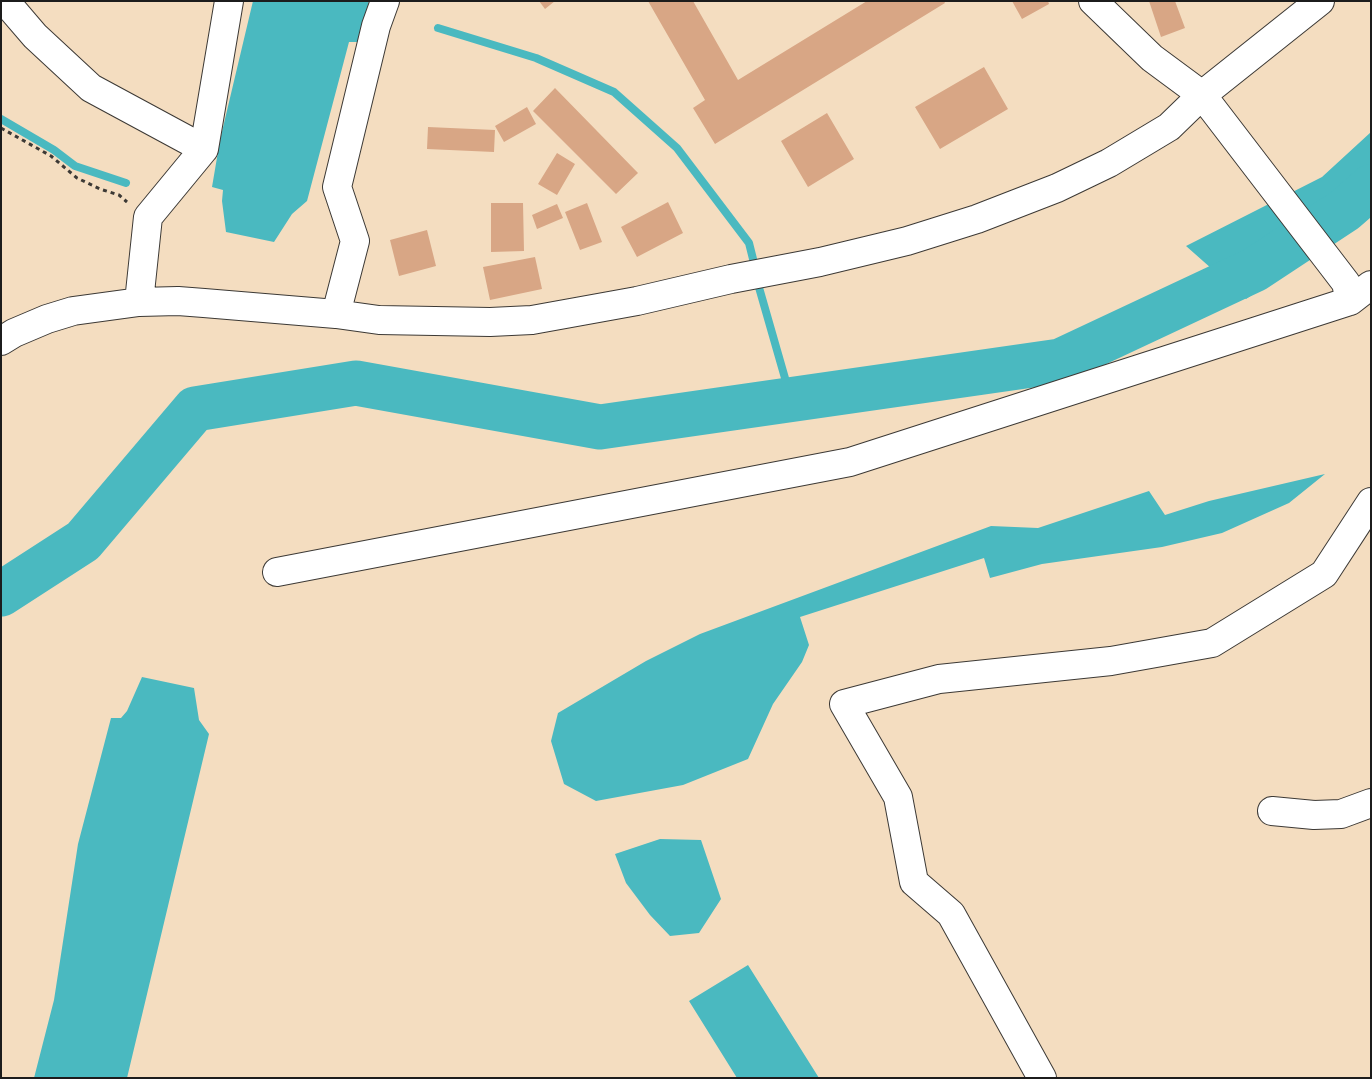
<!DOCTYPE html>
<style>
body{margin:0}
#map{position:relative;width:1372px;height:1079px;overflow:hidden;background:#f4ddc0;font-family:"IM FELL English",serif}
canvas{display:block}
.frame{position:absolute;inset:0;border:2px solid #1c1c1c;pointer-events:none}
</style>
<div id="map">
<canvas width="1372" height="1079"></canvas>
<div class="frame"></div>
</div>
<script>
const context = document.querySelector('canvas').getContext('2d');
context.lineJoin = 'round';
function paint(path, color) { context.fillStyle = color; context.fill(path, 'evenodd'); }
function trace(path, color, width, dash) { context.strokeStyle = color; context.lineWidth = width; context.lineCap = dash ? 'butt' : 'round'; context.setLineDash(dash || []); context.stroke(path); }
const water = new Path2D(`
 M253,1H369L359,42H349L307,201L292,214L274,242L226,232L222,201L223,190L212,187L220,140Z
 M1371,132V216L1246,299L1186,246L1322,177Z
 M1325,474L1289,503L1222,533L1162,547L1042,564L990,578L984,558L800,617L809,645L802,662L773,704L748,759L683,785L596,801L564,784L551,741L558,713L646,661L700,634L991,526L1038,528L1149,491L1165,515L1209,501Z
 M142,677L194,688L199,720L209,734L127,1078H34L54,1000L78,844L111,718H121L127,711Z
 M660,839L701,840L721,899L699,933L670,936L650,915L626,883L615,854Z
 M748,965L819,1078H737L689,1001Z`);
const stream = new Path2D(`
 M438,28L536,58L614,92L677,148L749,243L754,263
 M1,119L54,150L75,166L126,183
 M758,284L791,399`);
const river = new Path2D(`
 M1,594L83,541L195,409L356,383L600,427L1060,361L1254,270L1345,210L1371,187`);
const building = new Path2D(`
 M539,1H555L545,9Z
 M648,1H693L738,80L867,1H944L945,3L715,144L693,108L705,100Z
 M1012,1H1048L1049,4L1022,19Z
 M1149,1H1175L1185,28L1161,37Z
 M984,67L1008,109L940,149L915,107Z
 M555,88L638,173L616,194L533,111Z
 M527,107L536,124L504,142L495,126Z
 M827,113L854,159L808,187L781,141Z
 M428,127L495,130L494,152L427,149Z
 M557,153L575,164L557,195L538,184Z
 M668,202L683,233L637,257L621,227Z
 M491,203H523L524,251L491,252Z
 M587,203L602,242L580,250L565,212Z
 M557,204L563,218L537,229L532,215Z
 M427,230L436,266L399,276L390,240Z
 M535,257L542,289L490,300L483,267Z`);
const path = new Path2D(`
 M1,128L51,156L77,178L100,189L119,195L127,202`);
const minor = new Path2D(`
 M5,1L35,36L91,88L204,149
 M1093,1L1152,58L1202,95L1346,283L1350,301
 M139,302L148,217L204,149L229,1
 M336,314L355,241L337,187L376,26L385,1
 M1,341L14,333L47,319L73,311L139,302L178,301L204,303L336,314L379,320L490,322L532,320L637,301L731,279L820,262L907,241L977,219L1057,188L1109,163L1169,127L1202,95L1320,1
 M277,572L850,462L1350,301L1371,285
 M1272,811L1314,815L1341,814L1371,803
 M1042,1078L951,914L914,882L898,797L844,704L939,679L1111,661L1212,643L1324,574L1371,502`);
paint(water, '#4ab9c0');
trace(stream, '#4ab9c0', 8);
trace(river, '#4ab9c0', 45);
paint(building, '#d8a685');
trace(minor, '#3c3935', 30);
trace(path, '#3c3935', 3, [4, 4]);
trace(minor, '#fff', 28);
</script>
